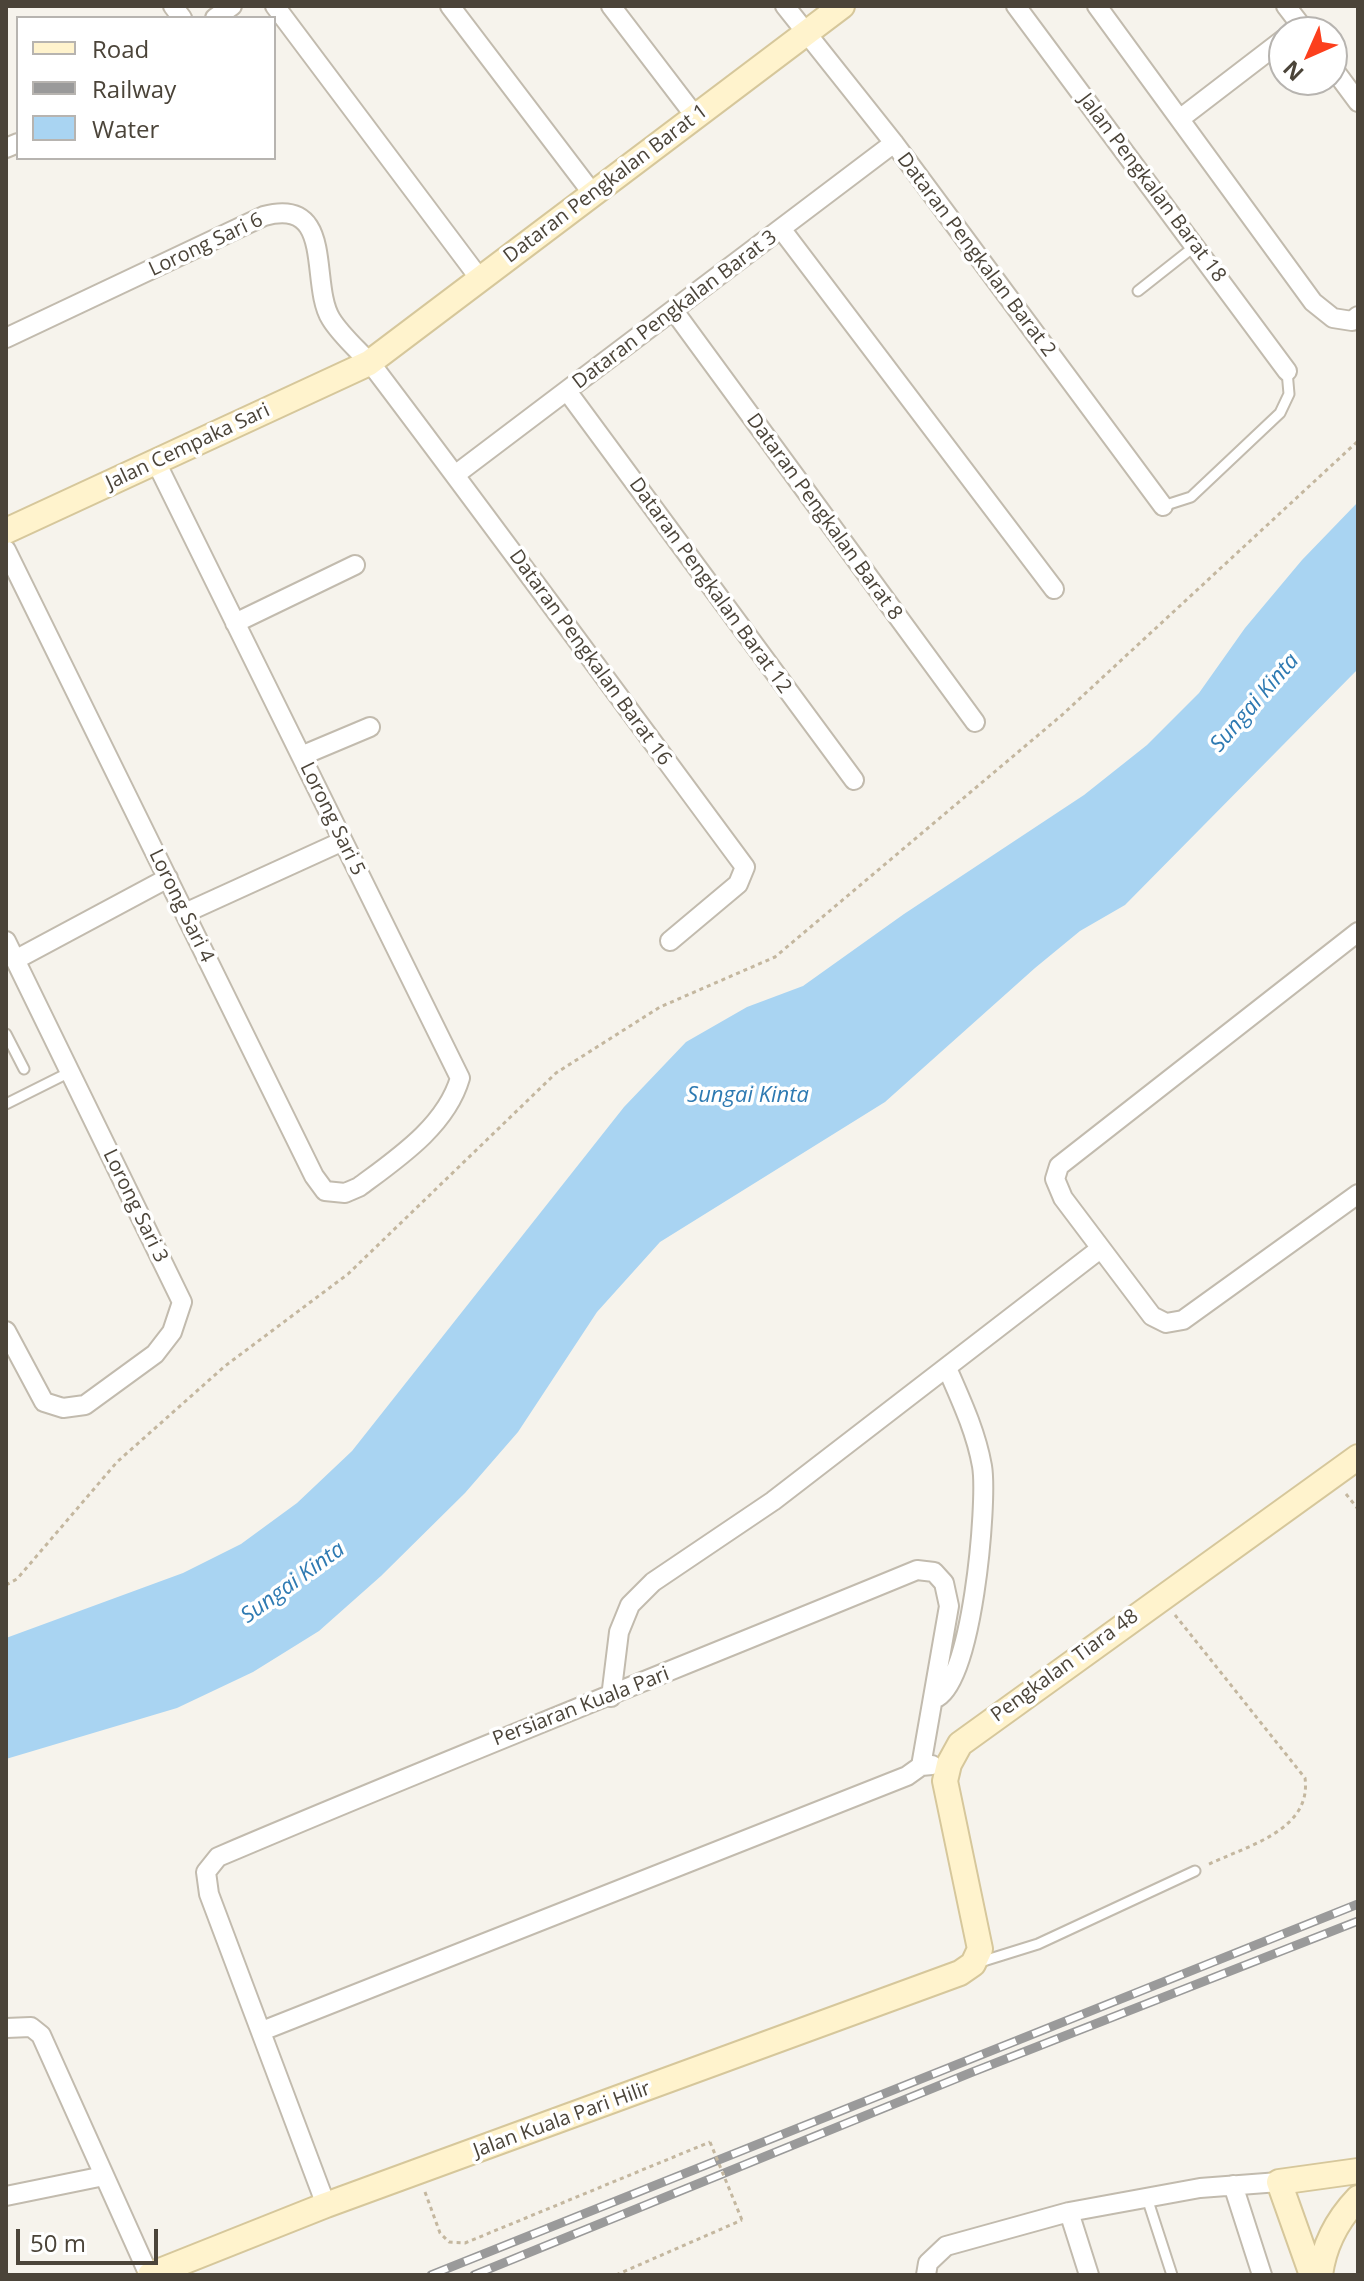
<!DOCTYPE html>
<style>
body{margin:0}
#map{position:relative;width:1364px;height:2281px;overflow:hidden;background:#f6f3ec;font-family:"Open Sans",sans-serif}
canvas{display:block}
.frame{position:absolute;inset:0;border:8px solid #4b4439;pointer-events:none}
.legend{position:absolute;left:16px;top:16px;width:260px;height:144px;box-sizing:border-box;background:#fff;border:2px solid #b7b4b0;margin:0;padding:10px 14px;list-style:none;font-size:24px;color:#4b4439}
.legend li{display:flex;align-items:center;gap:16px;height:40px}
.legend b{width:40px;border:2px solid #b7b4b0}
.north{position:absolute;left:1268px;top:16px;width:80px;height:80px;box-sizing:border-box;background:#fff;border:2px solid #b7b4b0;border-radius:50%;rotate:225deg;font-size:22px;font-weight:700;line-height:32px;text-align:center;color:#4b4439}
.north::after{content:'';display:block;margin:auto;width:28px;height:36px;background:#fc3f1d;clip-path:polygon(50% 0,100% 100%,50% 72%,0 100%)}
.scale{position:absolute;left:16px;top:2229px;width:142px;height:36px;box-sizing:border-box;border:4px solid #4b4439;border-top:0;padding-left:10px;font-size:24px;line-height:28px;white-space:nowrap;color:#4b4439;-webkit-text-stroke:6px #fff;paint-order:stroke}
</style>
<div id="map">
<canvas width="1364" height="2281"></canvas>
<div class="frame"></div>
<ul class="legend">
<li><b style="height:10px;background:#fff3cd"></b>Road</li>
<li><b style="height:10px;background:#9a9a9a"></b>Railway</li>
<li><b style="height:22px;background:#a9d4f2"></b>Water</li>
</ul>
<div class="north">N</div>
<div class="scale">50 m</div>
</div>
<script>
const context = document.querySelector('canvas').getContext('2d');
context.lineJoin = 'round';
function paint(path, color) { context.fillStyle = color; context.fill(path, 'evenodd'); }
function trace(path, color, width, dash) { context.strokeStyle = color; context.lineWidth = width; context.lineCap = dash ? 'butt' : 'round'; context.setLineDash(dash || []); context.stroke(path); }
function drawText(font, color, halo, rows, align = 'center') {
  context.font = font + ' "Open Sans",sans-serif'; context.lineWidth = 7; context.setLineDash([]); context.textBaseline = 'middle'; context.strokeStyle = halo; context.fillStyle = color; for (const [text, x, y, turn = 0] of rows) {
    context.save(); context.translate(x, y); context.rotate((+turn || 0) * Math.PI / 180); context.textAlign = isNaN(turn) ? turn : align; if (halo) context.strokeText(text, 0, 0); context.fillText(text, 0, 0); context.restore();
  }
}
const water = new Path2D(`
 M1358,502V669L1125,905L1080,931L1035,968L885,1102L660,1242L597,1312L518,1432L465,1493L381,1576L319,1631L253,1672L177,1708L6,1759V1638L183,1573L241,1544L297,1503L352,1451L624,1107L686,1042L747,1007L803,986L904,914L1084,795L1147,745L1199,693L1245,628L1302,560Z`);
const path = new Path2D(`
 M1346,1494L1358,1509
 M6,1585L17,1579L117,1462L225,1366L348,1274L556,1073L660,1007L775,957L1062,715L1358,441
 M1175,1615L1305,1778C1312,1831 1246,1846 1207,1865
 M425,2192L440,2233L449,2242L465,2243L710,2142
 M616,2275L742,2220`);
const lane = new Path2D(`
 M1138,291L1195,246
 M1163,506L1191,497L1280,413L1289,394L1287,371
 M6,1034L24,1069
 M6,1104L70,1072
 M977,1963L1038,1944L1195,1871
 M1147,2198L1172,2275`);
const street = new Path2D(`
 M173,6L182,18
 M275,6L480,279
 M450,6L593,194
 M611,6L695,116
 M785,6L894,143L1163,506
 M1016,6L1287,371
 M1097,6L1313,302L1333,318L1352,321L1358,316
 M1286,6L1306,32
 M215,18L232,6
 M1332,67L1358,102
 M1181,118L1284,39
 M6,148L18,143
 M782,230L1054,589
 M674,311L975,722
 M6,338L264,216C336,197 309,284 331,319C342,337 361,352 375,369C500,534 622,701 745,867L738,884L670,941
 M567,391L854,780
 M455,475L894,143
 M6,550L314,1176L325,1191L345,1193L359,1187C398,1158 446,1126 460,1078L156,462
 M235,623L355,565
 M301,756L370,727
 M185,913L343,841
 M1358,932L1059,1166L1055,1179L1063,1198L1152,1316L1166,1323L1183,1320L1358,1194
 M6,941L182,1302L172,1332L155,1354L85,1405L63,1408L44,1402L6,1331
 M15,960L168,878
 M611,1697L619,1632L630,1605L653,1582L773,1501L1100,1249
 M933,1699C972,1692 988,1501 982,1466C976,1432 961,1400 947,1368
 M6,2028L31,2027L41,2035L149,2275
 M262,2031L907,1776L921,1766L932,1765
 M1233,2185L1262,2275
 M6,2196L104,2176
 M326,2205L209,1894L206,1872L218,1857C450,1758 684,1666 917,1570L934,1572L944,1583L949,1606L921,1766
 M1069,2212L1089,2275
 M926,2275L928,2263L946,2246L1069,2212L1200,2188L1279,2182`);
const secondary = new Path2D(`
 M6,531L369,363L842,6
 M150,2275L326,2205L960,1973L973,1964L980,1949L945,1781L949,1764L960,1744L1358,1457
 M1312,2275L1279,2182L1358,2171
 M1320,2275C1324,2244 1337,2220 1358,2198`);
const rail = new Path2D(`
 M431,2275L1358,1904
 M474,2275L970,2073L1358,1921`);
const pathBridge = new Path2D(`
 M710,2142L742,2220`);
const streetNames = [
 ["Dataran Pengkalan Barat 1",606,184,-37],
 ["Jalan Pengkalan Barat 18",1152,188,53],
 ["Lorong Sari 6",206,245,-25],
 ["Dataran Pengkalan Barat 2",976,255,53],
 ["Dataran Pengkalan Barat 3",675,310,-37],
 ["Jalan Cempaka Sari",188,447,-25],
 ["Dataran Pengkalan Barat 8",824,517,54],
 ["Dataran Pengkalan Barat 12",710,586,54],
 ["Dataran Pengkalan Barat 16",590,658,54],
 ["Lorong Sari 5",332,819,64],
 ["Lorong Sari 4",181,906,64],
 ["Lorong Sari 3",135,1206,64],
 ["Pengkalan Tiara 48",1065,1666,-36],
 ["Persiaran Kuala Pari",581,1707,-21],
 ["Jalan Kuala Pari Hilir",562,2120,-20]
];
const waterNames = [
 ["Sungai Kinta",1255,703,-49],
 ["Sungai Kinta",748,1096],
 ["Sungai Kinta",293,1583,-36]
];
paint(water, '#a9d4f2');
trace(lane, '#c2bbae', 13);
trace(street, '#c2bbae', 22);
trace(secondary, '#d6c79b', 28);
trace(path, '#c4b79f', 3, [4, 4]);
trace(lane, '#fff', 9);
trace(street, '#fff', 18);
trace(secondary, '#fff3cd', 24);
trace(rail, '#9a9a9a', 9);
trace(rail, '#fff', 6, [18]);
trace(pathBridge, '#c4b79f', 3, [4, 4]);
drawText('20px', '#4b4439', '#fff', streetNames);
drawText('italic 22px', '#2e7ab2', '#fff', waterNames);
</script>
